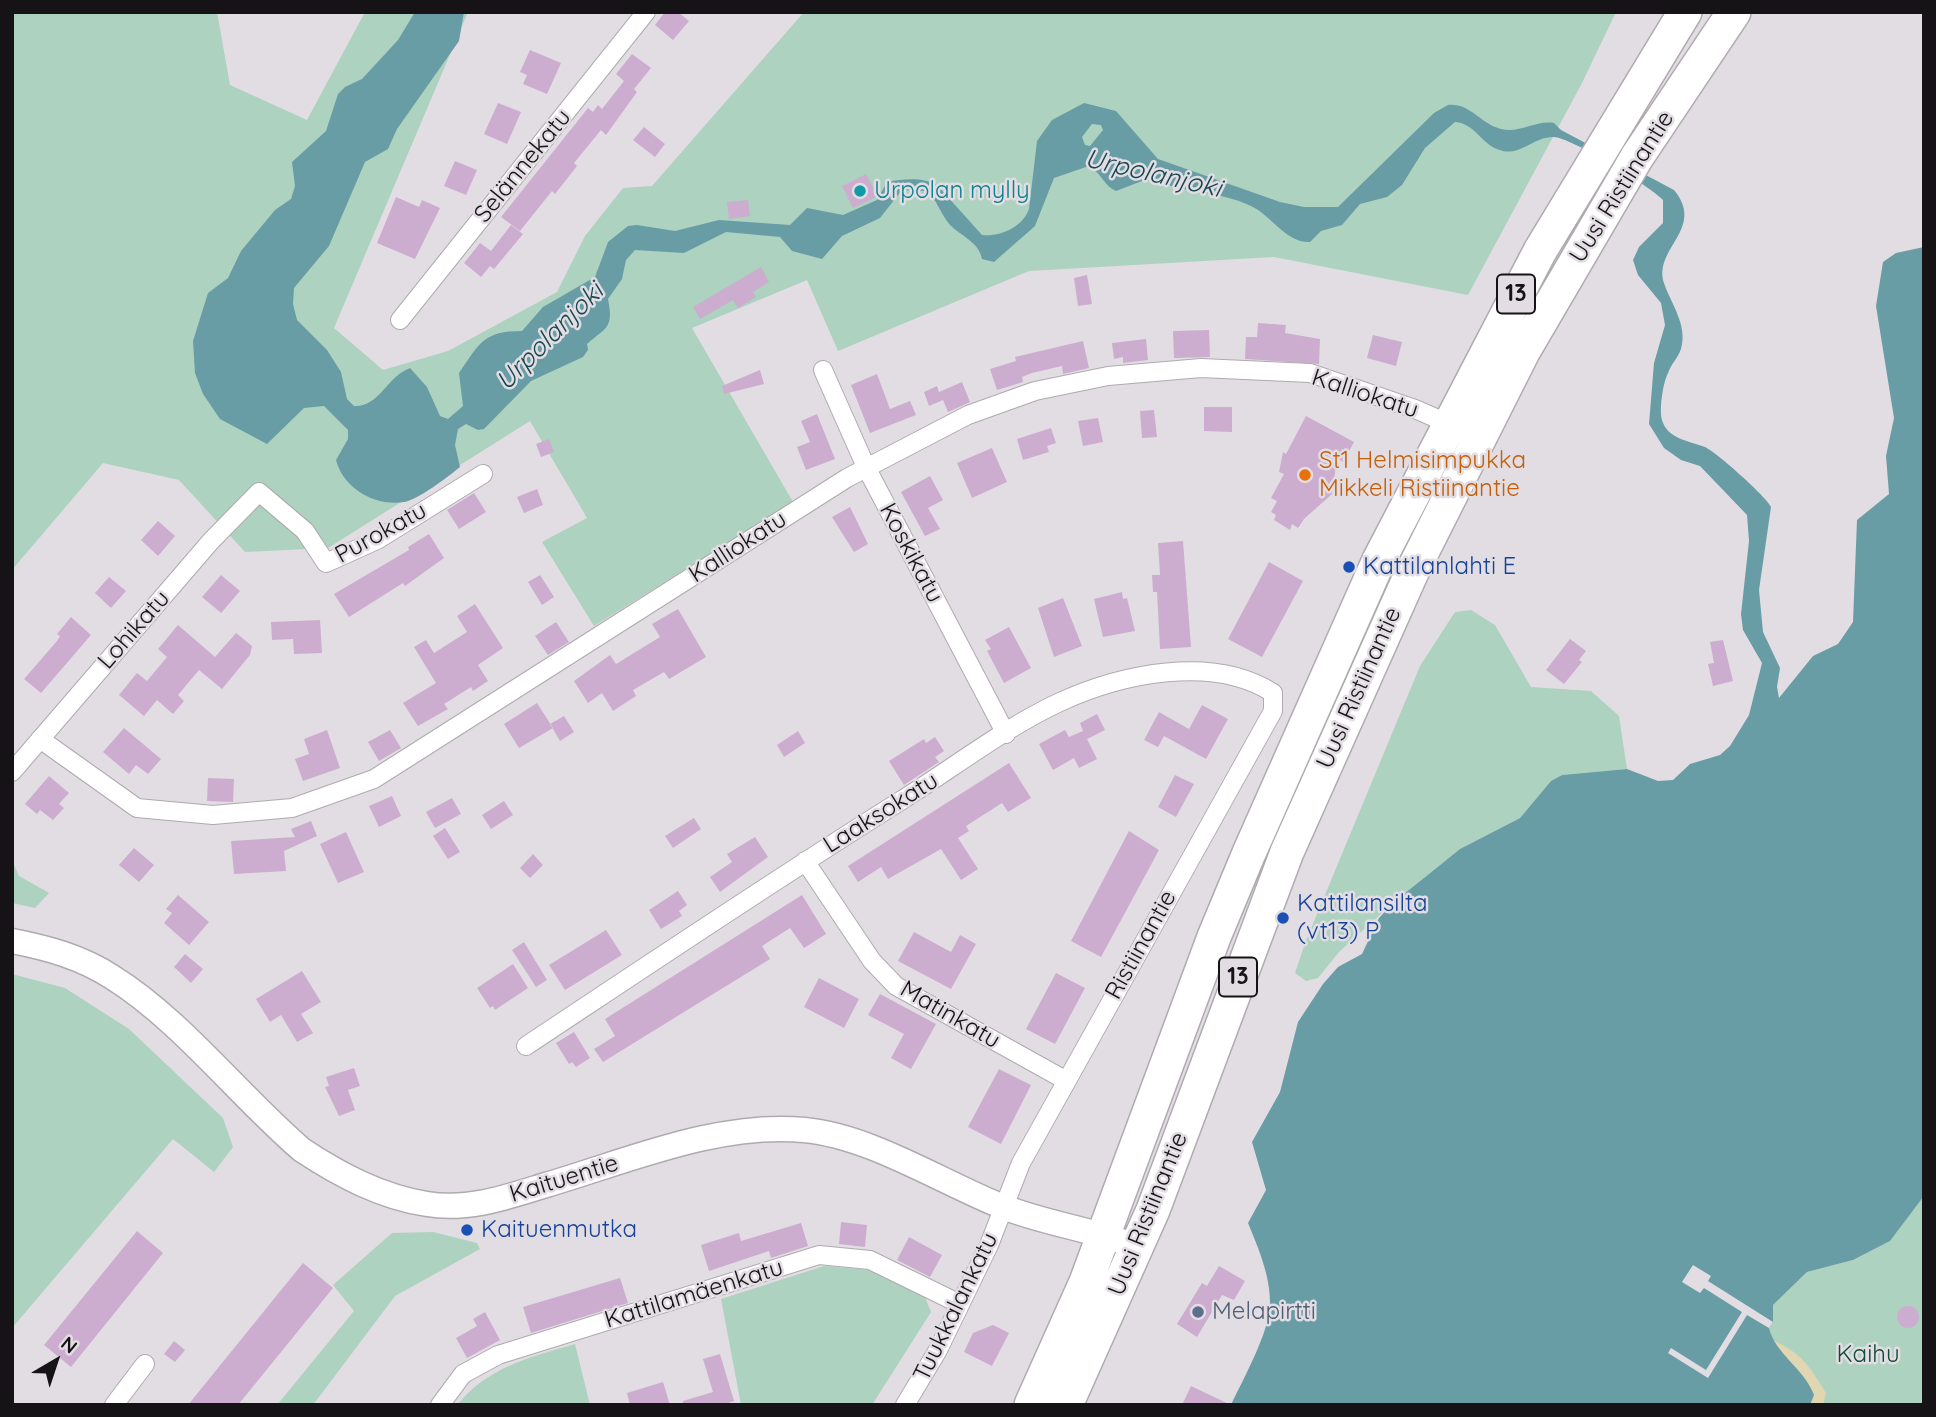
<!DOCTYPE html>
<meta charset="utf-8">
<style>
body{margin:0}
#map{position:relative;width:1936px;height:1417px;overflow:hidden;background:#e2dde3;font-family:Quicksand,sans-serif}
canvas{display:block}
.frame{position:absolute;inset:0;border:14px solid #151315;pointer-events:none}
.north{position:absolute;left:21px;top:1326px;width:70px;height:70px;-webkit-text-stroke:5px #e2dde3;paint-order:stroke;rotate:39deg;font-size:19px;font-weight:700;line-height:28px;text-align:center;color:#151315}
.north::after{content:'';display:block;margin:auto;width:24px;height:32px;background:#151315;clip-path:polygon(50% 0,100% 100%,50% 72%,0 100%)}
</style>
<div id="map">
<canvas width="1936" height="1417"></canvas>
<div class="frame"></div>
<div class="north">N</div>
</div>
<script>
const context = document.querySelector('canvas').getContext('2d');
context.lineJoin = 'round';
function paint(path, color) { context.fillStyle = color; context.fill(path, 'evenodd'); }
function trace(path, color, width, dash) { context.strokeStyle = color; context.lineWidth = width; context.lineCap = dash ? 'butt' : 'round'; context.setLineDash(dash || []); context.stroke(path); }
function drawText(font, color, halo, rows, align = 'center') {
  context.font = font + ' Quicksand,sans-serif'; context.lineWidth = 5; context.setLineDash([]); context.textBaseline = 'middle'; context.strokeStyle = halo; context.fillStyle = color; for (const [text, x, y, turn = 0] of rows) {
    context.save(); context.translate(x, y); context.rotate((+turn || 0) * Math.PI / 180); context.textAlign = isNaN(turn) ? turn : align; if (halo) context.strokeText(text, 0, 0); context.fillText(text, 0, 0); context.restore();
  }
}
const green = new Path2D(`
 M12,12H217L230,85L307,120L365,12H468L334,328L383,370L448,351L557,292L585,236L623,188L652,186L804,12H1616L1582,83L1468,295L1274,257L1029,271L838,351L807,280L692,328L793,502L594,626L542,542L587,518L530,421L328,548L245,552L179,480L103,463L12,570Z
 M1471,610L1495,625L1531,687L1591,691L1619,716L1627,769L1562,775L1551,781L1520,818L1460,849L1394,902L1339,952L1318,978L1306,981L1295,973L1305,943L1420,666L1455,612Z
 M12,860L19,876L49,893L35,908L12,903Z
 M12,974L65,988L129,1029L223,1118L233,1147L214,1172L173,1139L12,1328Z
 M1924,1196V1405H1810L1814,1395L1772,1340L1769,1328L1773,1322V1305L1807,1272L1853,1260L1890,1241Z
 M433,1232L477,1243L480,1249L395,1296L313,1405H277L354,1311L333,1285L392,1233Z
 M824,1266L870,1270L925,1297L931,1312L872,1405H741L721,1299Z
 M575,1344L590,1405H457C488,1367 530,1357 575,1344Z`);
const sand = new Path2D(`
 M1772,1340C1801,1352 1810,1367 1826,1393L1823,1405H1810L1814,1395Z`);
const water = new Path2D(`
 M415,12H464L459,41L397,129L388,149L365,162L329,246L294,288L293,304L297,320L327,350L341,372L347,399L354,406C380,407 386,377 410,368L427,387L440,416L448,419L463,406L459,373C480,343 483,331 522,331L543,307L595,277L608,242L628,226L637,225L675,231L719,220L790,225L807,208L843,215L877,200L887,182C904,179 922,177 937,185L982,235C1000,237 1023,227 1029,209L1037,141L1052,120L1084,103L1116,111L1158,159L1280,202L1304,207H1338L1434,113L1448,105C1471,103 1480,124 1501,129C1519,134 1535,120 1554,123L1561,130L1674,190C1706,229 1653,248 1664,283C1671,304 1688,325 1681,349C1678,358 1671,364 1668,373C1663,383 1659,409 1662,420C1667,439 1690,441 1705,447C1716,452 1767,497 1771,507L1759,590L1763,632L1780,668L1777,687L1779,698L1813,656L1838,644L1853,622L1857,520L1889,494L1886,456L1894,418L1876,306L1883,262L1896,253L1924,247V1196L1890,1241L1853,1260L1807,1272L1773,1305V1322L1769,1328C1775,1354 1804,1368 1814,1395L1810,1405H1231C1243,1379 1271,1330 1270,1302C1270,1275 1258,1247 1248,1223L1266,1190L1252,1142L1280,1092L1298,1022L1323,984L1338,967L1362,954L1379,918L1394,902L1460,849L1520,818L1551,781L1562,775L1627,769L1658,781L1673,780L1690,764L1720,755L1730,746L1749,715L1762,663L1743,630L1741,614L1749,541L1747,515L1700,466L1681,460L1664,448L1649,424L1654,363L1665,325L1661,303L1638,275L1633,260L1639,247L1663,223V200C1650,186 1569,136 1553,137C1534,137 1521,155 1503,151C1481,146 1477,124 1455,122L1425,148L1402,185L1387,197L1360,204L1342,225L1321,231L1310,242C1286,243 1272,216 1251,206C1220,191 1185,193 1153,180L1142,181L1116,191C1102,185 1101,169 1086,167L1054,178L1035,226L994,262L982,259C979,242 961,236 950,225C942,216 937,201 928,191L902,190L880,218L842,236L822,259L792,251L780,237L726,232L684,253L635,250L626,260L622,279L608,299C614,329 606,327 587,344L588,350L583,357L531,381L484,429L478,430L466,424L458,429L455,445L460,467C449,476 418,500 404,502C375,507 343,488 336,460L348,439V430L324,406L304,408L267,444L220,419L203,394L195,373L193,341L208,293L228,278L241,251L275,210L291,199L295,186L292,162L326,131L338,94L345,87L362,79L398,40ZM1092,124L1101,125L1103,130L1090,146L1085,145L1082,137Z`);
const pier = new Path2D(`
 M1693,1265L1711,1276L1708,1281L1773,1322L1769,1328L1747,1315L1708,1378L1668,1353L1671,1348L1706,1370L1742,1312L1704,1288L1700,1293L1682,1282Z`);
const building = new Path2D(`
 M665,12H678L689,21L673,40L655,25Z
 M530,50L561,63L547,94L523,84L527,75L520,72Z
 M632,54L651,68L634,89L637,92L606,135L601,130L574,163L577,166L555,194L552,191L520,231L501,217L588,108L593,112L598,105L602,109L624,81L616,74Z
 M498,103L521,112L507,144L484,134Z
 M644,127L665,144L655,157L633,140Z
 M455,161L477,170L466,195L444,186Z
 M866,174L878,196L853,208L842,186Z
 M396,197L419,207L422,200L440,208L415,259L377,243Z
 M748,200L750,216L729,219L727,202Z
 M511,225L523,234L494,269L490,266L481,277L464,263L480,243L491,251Z
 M761,267L769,282L753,292L756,297L738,308L733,300L700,319L693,307Z
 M1087,275L1092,304L1078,306L1074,278Z
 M1258,323L1286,325L1285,333L1320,339L1319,364L1245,359L1246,337H1257Z
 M1209,330L1210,357L1174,358L1173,331Z
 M1373,335L1402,342L1396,366L1367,358Z
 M1146,339L1148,360L1123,363V357L1114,359L1112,343Z
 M1083,341L1089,368L1063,374L1062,366L1032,373L1022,377L1023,382L997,390L990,369L1016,361L1015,357Z
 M760,370L764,384L724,394L722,386Z
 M877,374L890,409L910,401L916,415L870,433L851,385Z
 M962,382L970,402L948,412L943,400L929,406L924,392L937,386L939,392Z
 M1204,407H1232V432L1204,431Z
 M1154,410L1157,437L1142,438L1140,411Z
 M817,414L835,459L806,470L797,447L810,442L801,421Z
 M1306,416L1354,442L1343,462L1337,458L1332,494L1304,519L1298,528L1292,524L1290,530L1274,520L1276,515L1271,512L1277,501L1271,498L1284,474L1279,472L1283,452L1286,454Z
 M1098,418L1103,442L1083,446L1078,421Z
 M1051,428L1056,443L1047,446L1049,452L1023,460L1017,439Z
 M549,439L554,452L541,457L536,444Z
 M992,448L1007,482L972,498L957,463Z
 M930,476L943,500L928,508L940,529L925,536L901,492Z
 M537,489L543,505L524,513L517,497Z
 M474,493L486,512L459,529L447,510Z
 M850,507L868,544L854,552L832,517Z
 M158,521L175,536L158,556L141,540Z
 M429,534L444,558L405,586L403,583L349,617L334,594L409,550L408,547Z
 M1183,541L1191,647L1160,649L1157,592H1153L1152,575H1160L1158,543Z
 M1269,562L1303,581L1262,657L1228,639Z
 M221,575L240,591L221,613L202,597Z
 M540,575L554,597L542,605L528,582Z
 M109,577L126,591L111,608L95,593Z
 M1122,592L1123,599L1127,598L1135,631L1103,637L1094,599Z
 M1063,598L1082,646L1054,657L1038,608Z
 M475,604L503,648L478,665L488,681L473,691L471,687L444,704L448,709L418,726L403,703L436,683L414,647L426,640L434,653L467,632L457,616Z
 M678,609L706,657L669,679L664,672L633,690L636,696L613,711L602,693L588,703L574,681L610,655L616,664L660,637L652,624Z
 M71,617L91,635L41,693L24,679L57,641L60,636L57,634Z
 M320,620L322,653L294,654L293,639L272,640L271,622Z
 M556,622L569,642L548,655L535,636Z
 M178,625L215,657L236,633L252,646L250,655L222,689L199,670L178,695L184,701L173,714L157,700L144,716L119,695L137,673L147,681L167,657L158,649Z
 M1009,627L1031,668L1004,683L987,651L991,649L985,640Z
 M1570,639L1586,651L1579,660L1582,662L1564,684L1546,670Z
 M1723,640L1733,681L1713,686L1708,664L1714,663L1710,642Z
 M537,703L553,728L519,748L504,724Z
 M1202,705L1228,719L1206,759L1164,736L1158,747L1144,740L1159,712L1189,729Z
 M1097,714L1105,730L1087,739L1097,759L1079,768L1074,758L1053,770L1039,744L1065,730L1069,737L1083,731L1080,723Z
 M564,716L574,732L560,741L550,724Z
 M124,728L161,759L148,774L136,765L129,774L103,752Z
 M327,730L340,768L303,781L295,759L309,754L304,739Z
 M390,730L401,748L379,761L368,742Z
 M798,731L805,743L784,757L777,745Z
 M935,737L944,751L935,757L939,762L904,785L889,761L924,739L926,743Z
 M1009,763L1031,798L1008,812L1002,803L966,826L969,831L958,838L978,869L961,880L941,849L888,879L881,867L858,882L848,866Z
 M1175,775L1194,784L1176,817L1158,807Z
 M49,776L69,793L59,804L64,808L53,820L40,810L37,814L25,804Z
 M208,778L234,779L233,802L207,801Z
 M392,796L401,816L379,827L369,806Z
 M452,798L461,814L435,828L426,812Z
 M504,801L513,815L491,829L482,815Z
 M694,818L701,829L673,848L665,836Z
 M311,821L317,836L284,851L286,871L234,874L231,841L295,837L291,829Z
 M445,828L460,852L448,859L433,836Z
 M1129,831L1159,850L1101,957L1071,941Z
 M346,832L364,872L338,883L320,844Z
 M755,837L768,857L720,892L710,877L732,862L727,854Z
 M134,848L154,865L139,882L119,865Z
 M533,854L543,865L530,878L520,868Z
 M678,891L687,905L679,911L682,916L661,929L649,910Z
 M178,895L209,922L189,945L164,923L172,913L166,909Z
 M802,895L826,934L804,948L790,928L762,946L770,959L603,1062L594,1049L615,1036L605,1019Z
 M606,930L622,955L565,990L549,965Z
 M914,932L951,952L960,935L976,944L951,989L898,961Z
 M524,942L547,980L536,987L512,950Z
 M185,954L203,969L191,983L174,967Z
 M513,964L528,988L495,1010L493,1006L490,1008L477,988Z
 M302,971L321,1002L301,1014L313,1033L297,1042L281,1015L270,1022L256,999Z
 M1056,973L1085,988L1055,1044L1026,1029Z
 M819,978L859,999L844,1028L804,1007Z
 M880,994L936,1024L911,1069L891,1058L904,1034L868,1015Z
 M574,1032L590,1058L576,1067L572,1062L569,1064L556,1043Z
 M354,1068L360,1086L348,1090L355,1110L339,1116L325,1087L329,1086L326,1077Z
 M999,1069L1031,1085L1001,1144L968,1127Z
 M841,1222L867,1225L865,1247L839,1244Z
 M801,1223L808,1246L771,1258L769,1251L709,1271L701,1245L739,1233L741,1241Z
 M137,1231L163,1253L71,1367L44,1345Z
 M909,1237L942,1255L930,1277L897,1260Z
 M303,1263L333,1288L238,1405H188Z
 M1219,1266L1245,1281L1234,1300L1222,1295L1197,1337L1177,1324L1202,1283L1207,1286Z
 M620,1278L628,1303L531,1333L523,1307Z
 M1897 1317a11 11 0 1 1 22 0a11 11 0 1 1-22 0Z
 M485,1312L500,1340L467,1358L456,1338L477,1326L473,1319Z
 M993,1325L1009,1333L992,1366L964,1352L973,1333Z
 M174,1341L185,1350L175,1362L164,1354Z
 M720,1354L734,1401L722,1405H683V1401L713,1392L703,1359Z
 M663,1382L670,1405H630L627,1393Z
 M1191,1386L1231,1405H1182Z`);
const street = new Path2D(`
 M400,320L646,12
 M823,370L866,467L1006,734
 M40,739L137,808L213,815L292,808L374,779L847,478L968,415L1035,391L1108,376L1201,368L1310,373L1415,409L1454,426
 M12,772L211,541L259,492L305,531L326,563L377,540L483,474
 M805,861L872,961L896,986L1065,1080
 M526,1046C651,963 776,879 902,800C953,768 1006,727 1060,702C1121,674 1213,654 1273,693V711L1021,1163L989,1245L938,1350L905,1405
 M114,1405L145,1364
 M440,1405L463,1374L498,1355L819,1255L870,1260L960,1304`);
const secondary = new Path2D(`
 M12,941C48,948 81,957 112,977C181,1020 239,1096 302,1150C340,1175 381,1197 427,1204C468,1211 507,1197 546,1185C628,1161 717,1122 804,1130C870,1136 939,1181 1001,1206C1045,1224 1093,1229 1137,1247`);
const highway = new Path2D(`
 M1031,1405L1086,1282L1214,937L1249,853L1379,560L1540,251L1685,12
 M1066,1405L1153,1210L1287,852L1412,572L1523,352L1637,157L1734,12`);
const markers = [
 [860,191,7,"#0f9aa8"],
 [1305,475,7,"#e8710a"],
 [1349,567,7,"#1a4fb4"],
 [1283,918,7,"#1a4fb4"],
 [467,1230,7,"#1a4fb4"],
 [1198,1312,7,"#5c6f8a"]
];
const shields = [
 [1516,294,38],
 [1238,977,38]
];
const shieldNames = [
 ["13",1516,294],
 ["13",1238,977]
];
const streetNames = [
 ["Selännekatu",523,166,-51],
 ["Uusi Ristiinantie",1622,187,-58],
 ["Kalliokatu",1365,394,18],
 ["Purokatu",381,533,-29],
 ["Kalliokatu",738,547,-33],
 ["Koskikatu",911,553,62],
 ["Lohikatu",134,630,-49],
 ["Uusi Ristiinantie",1359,688,-66],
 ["Laaksokatu",881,813,-32],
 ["Ristiinantie",1141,945,-61],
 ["Matinkatu",950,1015,30],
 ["Kaituentie",564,1179,-17],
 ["Uusi Ristiinantie",1148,1214,-68],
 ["Kattilamäenkatu",694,1294,-17],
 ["Tuukkalankatu",956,1307,-64]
];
const cultureNames = [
 ["Urpolan mylly",874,191]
];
const foodNames = [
 ["St1 Helmisimpukka",1319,461],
 ["Mikkeli Ristiinantie",1319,489]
];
const transitNames = [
 ["Kattilanlahti E",1363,567],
 ["Kattilansilta",1297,904],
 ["(vt13) P",1297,932],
 ["Kaituenmutka",481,1230]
];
const serviceNames = [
 ["Melapirtti",1212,1312]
];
const parkNames = [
 ["Kaihu",1868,1355]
];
const waterNames = [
 ["Urpolanjoki",1153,174,13],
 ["Urpolanjoki",550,337,-45]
];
paint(green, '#add2bf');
paint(sand, '#e0d6b1');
paint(water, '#689da6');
paint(pier, '#e2dde3');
paint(building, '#ccadcf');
trace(street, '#afaaaf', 20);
trace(secondary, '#afaaaf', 27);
trace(highway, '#afaaaf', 36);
trace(street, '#fff', 18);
trace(secondary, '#fff', 24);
trace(highway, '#fff', 33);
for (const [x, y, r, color] of markers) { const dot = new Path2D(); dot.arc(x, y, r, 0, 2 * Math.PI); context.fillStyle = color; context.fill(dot); trace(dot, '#e2dde3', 2.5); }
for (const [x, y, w] of shields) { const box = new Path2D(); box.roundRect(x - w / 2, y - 19.5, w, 39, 5); context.fillStyle = '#e2dde3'; context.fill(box); trace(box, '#151315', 2); }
drawText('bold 23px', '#151315', null, shieldNames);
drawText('24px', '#151315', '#e2dde3', streetNames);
drawText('24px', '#0d838f', '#e2dde3', cultureNames, 'left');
drawText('24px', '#c56008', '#e2dde3', foodNames, 'left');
drawText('24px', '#164399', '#e2dde3', transitNames, 'left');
drawText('24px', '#4e5e75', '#e2dde3', serviceNames, 'left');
drawText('24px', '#124c36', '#e2dde3', parkNames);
drawText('italic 26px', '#17484f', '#e2dde3', waterNames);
</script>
